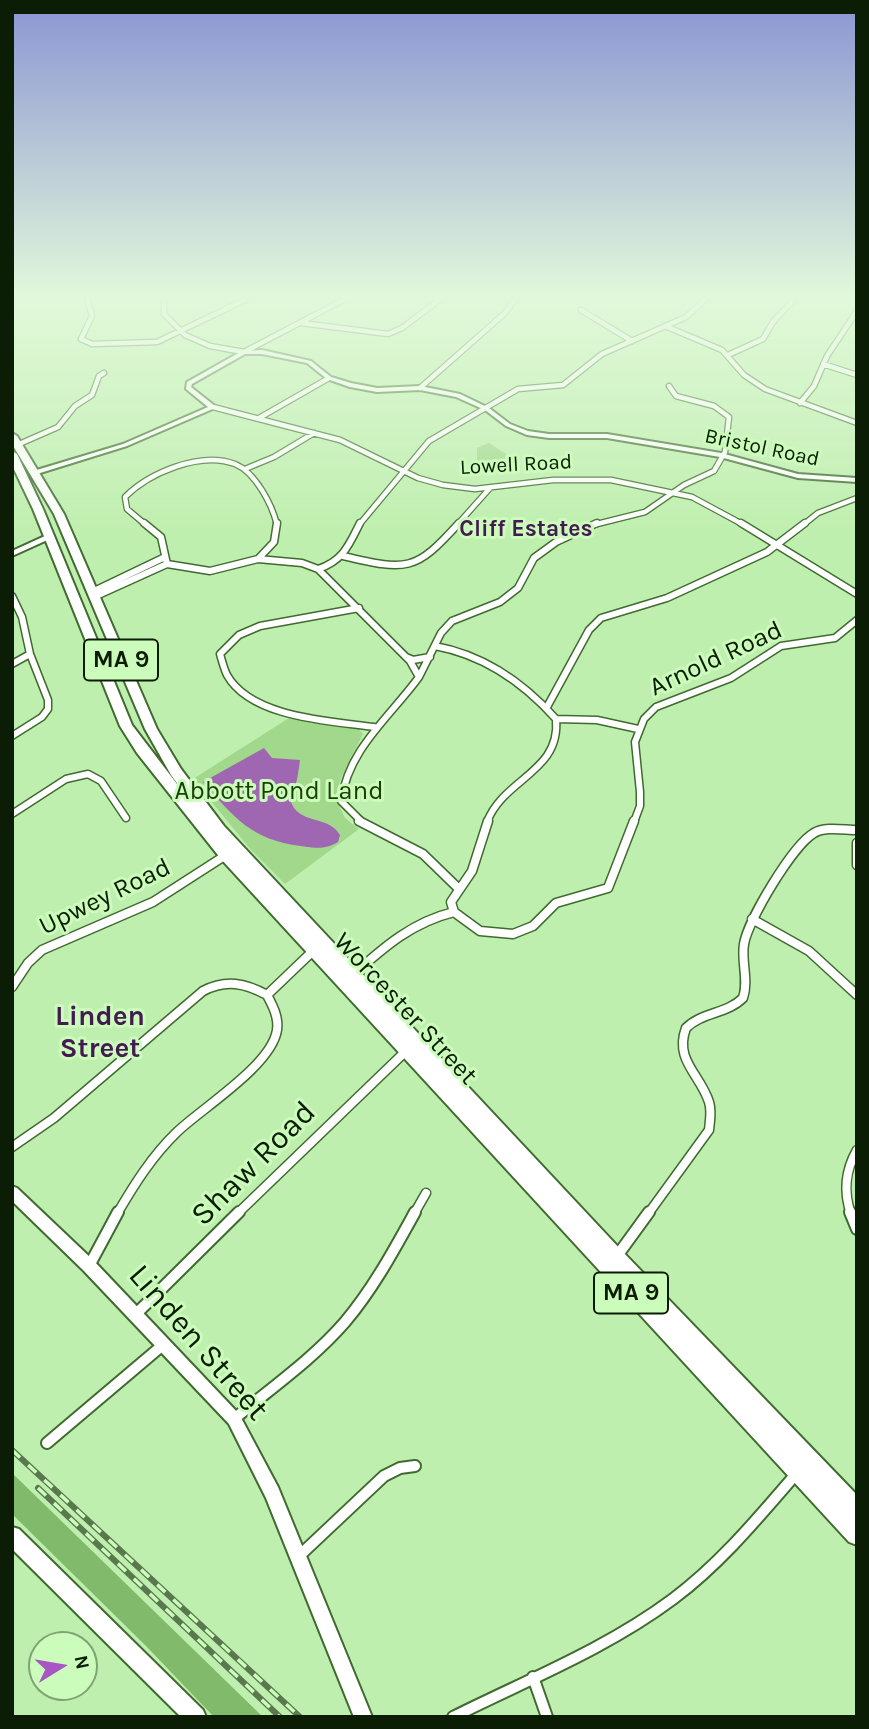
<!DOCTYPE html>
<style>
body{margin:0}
#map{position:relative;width:869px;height:1729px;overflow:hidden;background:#bfefae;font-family:Karla,sans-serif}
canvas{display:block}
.frame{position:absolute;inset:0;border:14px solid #0b1d05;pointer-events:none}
.north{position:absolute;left:28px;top:1631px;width:70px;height:70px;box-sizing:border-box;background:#ccfcbb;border:2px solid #7fa372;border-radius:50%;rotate:79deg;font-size:19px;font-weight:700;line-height:28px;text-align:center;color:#0b1d05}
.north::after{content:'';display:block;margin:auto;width:24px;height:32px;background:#a955c3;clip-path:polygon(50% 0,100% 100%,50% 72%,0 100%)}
</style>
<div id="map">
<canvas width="869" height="1729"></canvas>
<div class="frame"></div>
<div class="north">N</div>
</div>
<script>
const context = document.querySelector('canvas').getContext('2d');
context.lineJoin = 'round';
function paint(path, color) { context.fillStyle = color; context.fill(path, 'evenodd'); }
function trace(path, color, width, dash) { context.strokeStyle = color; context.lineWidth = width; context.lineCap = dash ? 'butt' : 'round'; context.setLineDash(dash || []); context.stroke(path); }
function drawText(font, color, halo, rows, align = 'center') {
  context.font = font + ' Karla,sans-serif'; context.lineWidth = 6; context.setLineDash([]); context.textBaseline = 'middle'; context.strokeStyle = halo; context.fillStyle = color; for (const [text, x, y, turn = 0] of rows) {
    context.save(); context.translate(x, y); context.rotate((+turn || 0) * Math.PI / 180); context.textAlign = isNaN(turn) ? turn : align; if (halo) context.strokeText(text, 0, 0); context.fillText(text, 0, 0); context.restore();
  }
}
const green = new Path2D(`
 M489,443L506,454L504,460L477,462V448Z
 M289,718L358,728L363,734L341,778L335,797L345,818L359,829L285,884L251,850L193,779Z`);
const forest = new Path2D(`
 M12,1473L263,1717H214L146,1646L12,1514Z`);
const water = new Path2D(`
 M264,748L272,758L300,760C298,774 297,786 290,799C297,826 328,814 340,835L338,842C325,850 315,848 301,846C251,840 234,817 203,782Z`);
const streetFar3 = new Path2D(`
 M87,297L92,316L81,339L92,344L157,342L251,297
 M164,297V314L185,335L210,346L244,352L349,297
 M581,310L632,341
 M301,323L388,334L402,328L443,297
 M665,326L722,350L744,375L765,389L857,423
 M728,355L763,339L773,322L796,297
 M823,364L857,375
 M420,388L505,313L517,297
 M800,403L814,386L827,356L857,311
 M213,407L340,440L418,478L443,485L475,489L553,480H611L692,497L744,525
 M259,418L329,378
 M17,445L58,427L75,406L92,395L99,376L104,373
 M245,469L274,457L314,433
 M146,525L127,509L125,497C149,473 200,451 235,464C255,472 272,504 277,525
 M359,525L429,441L518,389L563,385L602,354L686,317L708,297
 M457,525L490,488
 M593,525L645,512L684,485L714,471L725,452L729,417L714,406L676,396L669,386
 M803,525L818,513L857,498`);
const streetFar2 = new Path2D(`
 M144,523L161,537L167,564L210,571L258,559
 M741,523L857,594
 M343,556C407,571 415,572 459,523
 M258,559L302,563L318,569L410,661L419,677C389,718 349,748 341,801L362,822
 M258,559L274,542L277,523
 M318,569C343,561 349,545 360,523
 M92,592L165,557
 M12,596L22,617L30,654L48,700V709L42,717L12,736
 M94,597L167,564
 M359,608L260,626L239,635L220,654C222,661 224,669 227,675C251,718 331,721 374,727
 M435,646C484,655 523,682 556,719L597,720L638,729
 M406,657L413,660L430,657
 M12,664L30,654
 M419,677L441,633L452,621L500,602L518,588L534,558L556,542L597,523
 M547,707L589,630L601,618L667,598L767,552L805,523
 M12,814L66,779L88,774L101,781L126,818
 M487,822C504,778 561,772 556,719
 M634,822L640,806V792L635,742L644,719L656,707L731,678L781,646L835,638L857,620`);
const streetFar1 = new Path2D(`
 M359,821L423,854L458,888
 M857,843V865
 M454,912L451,902L472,871L488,821
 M752,919L809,951L857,995
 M354,974C385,946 413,922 454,912L480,931L513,934L533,926L556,903L608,888L634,821
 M12,987L28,963L42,950L153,902L226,855
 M12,1147L54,1118L203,991C226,979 245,983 267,995L314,950
 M117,1214C134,1185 152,1156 177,1132C202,1108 272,1065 277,1030C279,1018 273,1006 267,995
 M237,1214L406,1051
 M414,1214L426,1193
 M648,1214L709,1130C710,1120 712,1111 709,1102C700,1074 674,1060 686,1028C702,1012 727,1014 743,998C749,980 741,962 744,944C748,920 793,845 814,833C825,826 844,830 857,830
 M851,1214C843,1191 845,1171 857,1150`);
const street = new Path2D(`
 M850,1212L857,1229
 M617,1256L649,1212
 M89,1266L118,1212
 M136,1314L239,1212
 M234,1419C271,1388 313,1359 345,1322C373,1289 394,1250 415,1212
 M47,1443L164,1344
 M298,1557L384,1476L400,1468L415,1466
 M533,1677L547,1717
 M453,1717C527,1680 606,1649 673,1599C720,1564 758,1518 796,1474`);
const secondary = new Path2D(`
 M262,350L311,361L331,377L351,383L377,388L420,386L460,394L489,408L510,424L528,431L549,434H607L721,453L798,474L857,478V482L798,478L720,457L607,438H549L527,435L506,426L485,410L456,397L420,390L377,392L350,387L327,379L307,363L262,354H245L192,384L191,387L215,406V408L127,446L37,474L30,472L123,444L208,407L186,389L187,382L242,351Z
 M47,535H50L54,537L12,556V551Z
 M12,1186L17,1188L94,1261L239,1414L278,1487L372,1717H354L266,1498L229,1424L84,1271L12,1201Z`);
const primary = new Path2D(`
 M12,1527L19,1529L203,1710L206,1717H181L12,1549Z`);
const highway = new Path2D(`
 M12,433L17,436L64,514L157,729L181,769L224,826L622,1251L857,1495V1545L849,1542L221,859L137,753L120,726L33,509L12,465V451L17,454L43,509L132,725L190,801L171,775L145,729L54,514L12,444Z`);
const rail = new Path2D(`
 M12,1450L300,1717
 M38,1488L280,1717`);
const farStreetnames = [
 ["Bristol Road",762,448,12],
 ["Lowell Road",516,465,-3]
];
const farNeighbourhoodnames = [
 ["Cliff Estates",526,529]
];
const shields = [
 [121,660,74],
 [631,1293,74]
];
const shieldNames = [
 ["MA 9",121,660],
 ["MA 9",631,1293]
];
const streetNames = [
 ["Arnold Road",716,659,-25],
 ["Upwey Road",105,897,-26],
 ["Worcester Street",405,1009,47]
];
const parkNames = [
 ["Abbott Pond Land",279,792]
];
const neighbourhoodNames = [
 ["Linden",100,1017],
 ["Street",100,1049]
];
const nearStreetnames = [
 ["Shaw Road",254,1164,-45],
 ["Linden Street",198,1343,49]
];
paint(green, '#a1d88c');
paint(forest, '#80ba6a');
paint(water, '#9f67b1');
trace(streetFar3, '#406a30', 7);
trace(streetFar2, '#406a30', 9);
trace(streetFar1, '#406a30', 11);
trace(street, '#406a30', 14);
trace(secondary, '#406a30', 4);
trace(primary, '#406a30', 4);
trace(highway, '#406a30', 4);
trace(streetFar3, '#fff', 4.5);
trace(streetFar2, '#fff', 6);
trace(streetFar1, '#fff', 8);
trace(street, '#fff', 10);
paint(secondary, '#fff');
paint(primary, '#fff');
paint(highway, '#fff');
trace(rail, '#59784e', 6);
trace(rail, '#ccfcbb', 3.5, [11]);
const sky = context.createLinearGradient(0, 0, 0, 539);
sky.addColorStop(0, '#8b95d2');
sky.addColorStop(0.55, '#e2f8db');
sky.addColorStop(1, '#e2f8db00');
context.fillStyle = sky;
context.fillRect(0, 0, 869, 539);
drawText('21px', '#0b1d05', '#ccfcbb', farStreetnames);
drawText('bold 23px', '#431b50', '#ccfcbb', farNeighbourhoodnames);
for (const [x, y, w] of shields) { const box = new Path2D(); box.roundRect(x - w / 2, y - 20.5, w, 41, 5); context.fillStyle = '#ccfcbb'; context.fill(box); trace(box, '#0b1d05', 2); }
drawText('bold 24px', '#0b1d05', null, shieldNames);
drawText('26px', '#0b1d05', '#ccfcbb', streetNames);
drawText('26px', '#193e06', '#ccfcbb', parkNames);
drawText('bold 28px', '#431b50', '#ccfcbb', neighbourhoodNames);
drawText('32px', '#0b1d05', '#ccfcbb', nearStreetnames);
</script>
